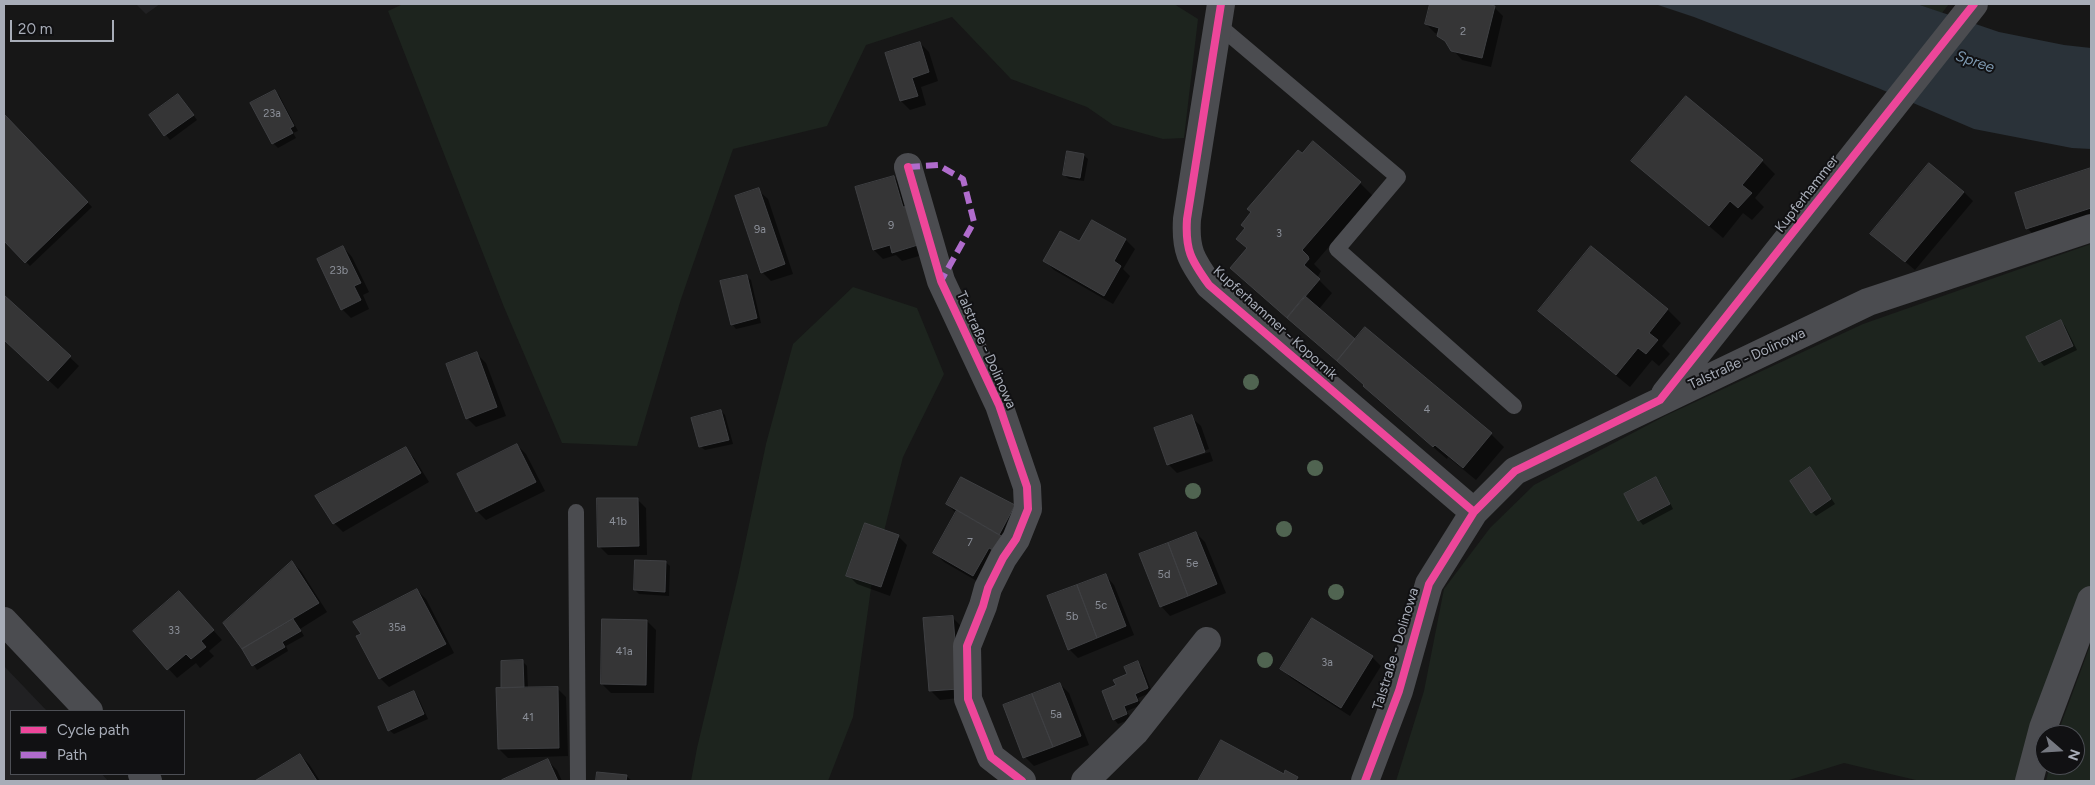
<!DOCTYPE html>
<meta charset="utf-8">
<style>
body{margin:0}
#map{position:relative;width:2095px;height:785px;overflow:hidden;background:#171717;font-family:Figtree,sans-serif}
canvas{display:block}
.frame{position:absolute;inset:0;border:5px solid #a8adb8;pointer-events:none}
.legend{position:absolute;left:10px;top:710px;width:175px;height:65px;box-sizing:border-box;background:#111113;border:1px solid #4d4f55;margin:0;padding:6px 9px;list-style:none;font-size:15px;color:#a8adb8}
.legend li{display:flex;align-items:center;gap:10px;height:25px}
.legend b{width:25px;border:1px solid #4d4f55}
.north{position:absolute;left:2035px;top:725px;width:50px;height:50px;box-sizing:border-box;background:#111113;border:1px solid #4d4f55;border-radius:50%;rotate:109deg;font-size:14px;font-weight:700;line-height:20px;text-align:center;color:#a8adb8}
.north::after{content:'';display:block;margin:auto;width:18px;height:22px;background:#757880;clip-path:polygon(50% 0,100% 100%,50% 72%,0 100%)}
.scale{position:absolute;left:10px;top:20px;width:104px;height:22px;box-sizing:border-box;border:2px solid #a8adb8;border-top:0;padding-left:6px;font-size:15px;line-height:18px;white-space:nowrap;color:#a8adb8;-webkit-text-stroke:4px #111113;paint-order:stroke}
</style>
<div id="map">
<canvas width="2095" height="785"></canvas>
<div class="frame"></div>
<ul class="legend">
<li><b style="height:6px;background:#ed469a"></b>Cycle path</li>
<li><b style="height:6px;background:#b06ccc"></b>Path</li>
</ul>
<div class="north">N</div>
<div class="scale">20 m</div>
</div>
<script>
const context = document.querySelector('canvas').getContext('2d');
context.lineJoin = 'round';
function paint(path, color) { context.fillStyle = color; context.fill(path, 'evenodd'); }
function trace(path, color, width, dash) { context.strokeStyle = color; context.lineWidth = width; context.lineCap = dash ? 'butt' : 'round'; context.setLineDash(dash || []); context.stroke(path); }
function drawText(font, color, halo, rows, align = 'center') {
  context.font = font + ' Figtree,sans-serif'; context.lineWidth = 4; context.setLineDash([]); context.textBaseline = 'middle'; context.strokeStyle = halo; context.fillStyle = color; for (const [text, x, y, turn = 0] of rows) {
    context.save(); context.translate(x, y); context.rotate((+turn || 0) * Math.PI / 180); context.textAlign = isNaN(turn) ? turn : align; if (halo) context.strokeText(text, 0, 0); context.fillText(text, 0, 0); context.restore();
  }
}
const built = new Path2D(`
 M136,4H160L146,14Z
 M4,666L47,711H11V774H102L108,781H4Z`);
const green = new Path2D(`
 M403,4H1174L1198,19L1184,138L1163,139L1113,125L1087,107L1011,79L952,17L866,45L827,126L733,149L681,299L637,446L562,443L504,307L388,11Z
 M1917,4H1949L1942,13Z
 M2091,244V583L2033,724L2017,781H1920L1844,763L1786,781H1396L1424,691L1444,589L1490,528L1534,485L1665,416L1863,324Z
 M853,287L917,308L944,374L903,457L873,574L853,717L828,781H691L697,748L738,577L766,444L793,344Z
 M2091,643V781H2046L2050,765H2075V735H2057Z`);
const water = new Path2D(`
 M1655,4H1917L1999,32L2064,45L2091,48V149L2072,148L1974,129L1878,88L1694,17Z`);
const shadow = new Path2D(`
 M1431,4H1482L1494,7L1503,16L1491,67L1462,60L1439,34L1435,33L1426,24Z
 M920,43L929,52L938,81L921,87L926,105L910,110L901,101Z
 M274,91L279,95L298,131L293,133L296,138L278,148L273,143Z
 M182,100L197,120L170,140L151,116Z
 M4,116L92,207L30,266L4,239Z
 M1083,155L1088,159L1084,181L1069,179L1064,175Z
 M1633,161H1762L1775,174L1755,198L1764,207L1752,220L1743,213L1723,238Z
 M2091,170V220L2036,237L2027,228L2017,193Z
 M894,177L903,186L929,253L902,261L896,255L883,259L874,250Z
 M1360,183L1373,196L1314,264L1321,271L1317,278L1332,293L1319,309L1356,341L1491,434L1504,447L1476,480L1448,457L1447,459L1377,399L1365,386L1232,268L1248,249L1238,239Z
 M758,190L768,199L793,274L771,281L762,272Z
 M1964,192L1973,201L1915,270L1872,234Z
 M1126,240L1135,249L1123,269L1130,276L1113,304L1054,270L1045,261L1080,242Z
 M343,247L352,257L369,292L363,295L369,309L351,318L342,309Z
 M1591,248L1668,310L1681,323L1662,346L1670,354L1659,366L1652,360L1630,387L1553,324L1540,311Z
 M746,276L751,280L761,323L736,329L732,324Z
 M4,296L79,366L58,389L4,339Z
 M2061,321L2065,326L2077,350L2044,366L2040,361Z
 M477,354L486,363L506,416L476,427L467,418Z
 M721,411L725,415L733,444L705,450L700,446Z
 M1191,417L1201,426L1209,449L1171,462V464L1210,452L1213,461L1177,473L1168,464Z
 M517,445L526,454L545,491L486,520L477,511Z
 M405,449L414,458L429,482L343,532L334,523Z
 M1810,468L1835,504L1816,516L1812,512Z
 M1655,478L1660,483L1673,509L1643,525L1639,520Z
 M637,499L646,508L647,555H608L599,546Z
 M947,504L1014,506L1023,515L982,584L944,562L935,553L956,513Z
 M1196,533L1205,542L1226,593L1170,616L1161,606Z
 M898,536L907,545L890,596L857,584L848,575Z
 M292,562L301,571L327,612L300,629L304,636L286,646L288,651L257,670L243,648Z
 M665,562L670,566L669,596L639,594L635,590Z
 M1105,575L1114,585L1134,635L1078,658L1069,649Z
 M417,590L426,599L454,653L389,687L380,678Z
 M188,602L222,640L209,651L214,656L200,668L196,663L177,678L135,632Z
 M952,617L961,626L967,697L940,700L931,691Z
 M647,621L656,630L654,693H611L602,684Z
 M1372,657L1381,666L1350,716L1291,678L1282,669Z
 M523,662L527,666L528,689L557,688L566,697L568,756L508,758L499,749L503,687Z
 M1138,663L1142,667L1152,692L1138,698L1141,705L1127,711L1131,719L1118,724L1114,719L1117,686Z
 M1060,684L1069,693L1089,745L1034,766L1025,757Z
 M414,692L418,697L428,719L394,734L389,730Z
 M1221,741L1285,775L1297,778L1300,781H1200Z
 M300,755L309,764L320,781H258Z
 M548,761L557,770L562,781H504Z
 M598,774L626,776L632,781H597Z`);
const building = new Path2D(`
 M1430,4H1487L1495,6L1482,58L1451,51L1445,41L1437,36L1439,28L1425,24Z
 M920,42L929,72L912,78L918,96L900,101L885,53Z
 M275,90L294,126L290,128L293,133L272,144L250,103Z
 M178,94L194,115L164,136L149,115Z
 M1686,96L1763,160L1742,185L1752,193L1738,208L1730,201L1709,226L1631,161Z
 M4,114L88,202L25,263L4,241Z
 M1313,141L1361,182L1302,250L1308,256L1309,259L1304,265L1320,279L1287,318L1230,268L1247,248L1236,239L1245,228L1241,225L1251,212L1247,209L1298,150L1302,153Z
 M1067,151L1084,154L1080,178L1063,175Z
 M1929,163L1964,192L1905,262L1870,234Z
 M2091,168V208L2026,229L2015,193Z
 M894,176L903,207L910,206L921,244L892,253L890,245L873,250L855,187Z
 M759,188L785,264L761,273L735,196Z
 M1092,220L1126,239L1114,261L1121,266L1104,296L1043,261L1060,231L1079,241Z
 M343,246L361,283L354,286L361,300L341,310L317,259Z
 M1591,246L1668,309L1649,333L1658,340L1646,354L1638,348L1616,375L1538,311Z
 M747,275L757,318L731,325L720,281Z
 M4,295L71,356L48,381L4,340Z
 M1305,296L1355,339L1337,361L1287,318Z
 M2061,320L2073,346L2039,362L2026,337Z
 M1365,327L1492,433L1463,468L1435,445L1433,447L1363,386L1364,385L1337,361Z
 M477,352L497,407L466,419L446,364Z
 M721,410L729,440L699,447L691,418Z
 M1192,415L1205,452L1167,465L1154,428Z
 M517,444L536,482L476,512L457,474Z
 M406,447L421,473L333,524L315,496Z
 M1810,467L1831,499L1811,513L1790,481Z
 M961,477L1015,505L999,535L946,504Z
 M1656,477L1670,504L1638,521L1624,494Z
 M597,498H638L639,546L598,547Z
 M957,510L1005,538L997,552L989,548L973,576L933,553Z
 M865,523L899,535L881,587L846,576Z
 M1196,532L1217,584L1188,596L1168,543Z
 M1168,543L1188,596L1160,607L1139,554Z
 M635,560L666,561L665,592L634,590Z
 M292,561L319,603L242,649L223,623Z
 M1106,574L1126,626L1097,638L1077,585Z
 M1077,585L1097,638L1068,650L1047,596Z
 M417,589L446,644L379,679L356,636L361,634L353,622Z
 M179,591L214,630L201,641L206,647L191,659L186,654L167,670L133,631Z
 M953,616L959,689L929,691L923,618Z
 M1312,618L1373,656L1341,708L1280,669Z
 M293,619L301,631L282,642L285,647L252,666L242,649Z
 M602,619L647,620L646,685L601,684Z
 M523,660L524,687L501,688V661Z
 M1138,661L1148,688L1135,694L1138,701L1124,706L1127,714L1113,720L1102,691L1116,685L1113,680L1127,674L1124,667Z
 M1060,683L1081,736L1053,747L1032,694Z
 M558,687L559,748L498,749L496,688Z
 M414,691L424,714L388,731L378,707Z
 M1032,694L1053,747L1023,758L1003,705Z
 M1221,740L1284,774L1285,770L1298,777L1296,781H1198Z
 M300,754L317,781H255Z
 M548,759L558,781H503L502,780Z
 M597,772L627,775L626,781H596Z`);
const service = new Path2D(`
 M1217,24L1398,177L1337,249L1514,406
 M576,512L578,781`);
const minor = new Path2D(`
 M1221,4L1187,219C1185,250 1191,260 1209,285L1474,512
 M908,167L941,281L999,405L1027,487L1028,509L1016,539L1003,558L988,588L983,606L967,646L968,699L991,757L1022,781
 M1665,394L1974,4
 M4,621L89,711
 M142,774L148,781
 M1085,781L1135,732L1207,641
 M1365,781L1399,691L1429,584L1474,512L1515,471L1868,302L2091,228
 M2029,781L2043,728L2091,600`);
const quiet = new Path2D(`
 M908,167L938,165L963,179L974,222L941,281`);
const cycleway = new Path2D(`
 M1221,4L1187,219C1185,250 1191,260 1209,285L1474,512
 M908,167L941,281L999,405L1027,487L1028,509L1016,539L1003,558L988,588L983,606L967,646L968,699L991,757L1022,781
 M1365,781L1399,691L1429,584L1474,512L1515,471L1660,400L1974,4`);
const trees = [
 [1251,382],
 [1315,468],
 [1193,491],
 [1284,529],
 [1336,592],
 [1265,660]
];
const numberNames = [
 ["2",1463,32],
 ["23a",272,114],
 ["9",891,226],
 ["9a",760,230],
 ["3",1279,234],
 ["23b",339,271],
 ["4",1427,410],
 ["41b",618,522],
 ["7",970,543],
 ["5e",1192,564],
 ["5d",1164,575],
 ["5c",1101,606],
 ["5b",1072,617],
 ["35a",397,628],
 ["33",174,631],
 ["41a",624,652],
 ["3a",1327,663],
 ["5a",1056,715],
 ["41",528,718]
];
const streetNames = [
 ["Kupferhammer",1807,194,-52],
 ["Kupferhammer - Kopornik",1275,323,42],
 ["Talstraße - Dolinowa",986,350,66],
 ["Talstraße - Dolinowa",1747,359,-25],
 ["Talstraße - Dolinowa",1396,649,-73]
];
const waterNames = [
 ["Spree",1975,62,19]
];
paint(built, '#212123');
paint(green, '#1d241e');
paint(water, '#2a3239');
paint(shadow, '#0007');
paint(building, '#353536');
trace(building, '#3f4043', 1);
trace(service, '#4b4c50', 16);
trace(minor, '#4b4c50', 28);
trace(quiet, '#b06ccc', 6, [12, 6]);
trace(cycleway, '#ed469a', 8);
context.fillStyle = '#506451';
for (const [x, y] of trees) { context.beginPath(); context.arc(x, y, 8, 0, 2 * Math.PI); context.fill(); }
drawText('11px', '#8b8f98', null, numberNames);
drawText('14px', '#a8adb8', '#111113', streetNames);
drawText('italic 15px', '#7f9bb3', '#111113', waterNames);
</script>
